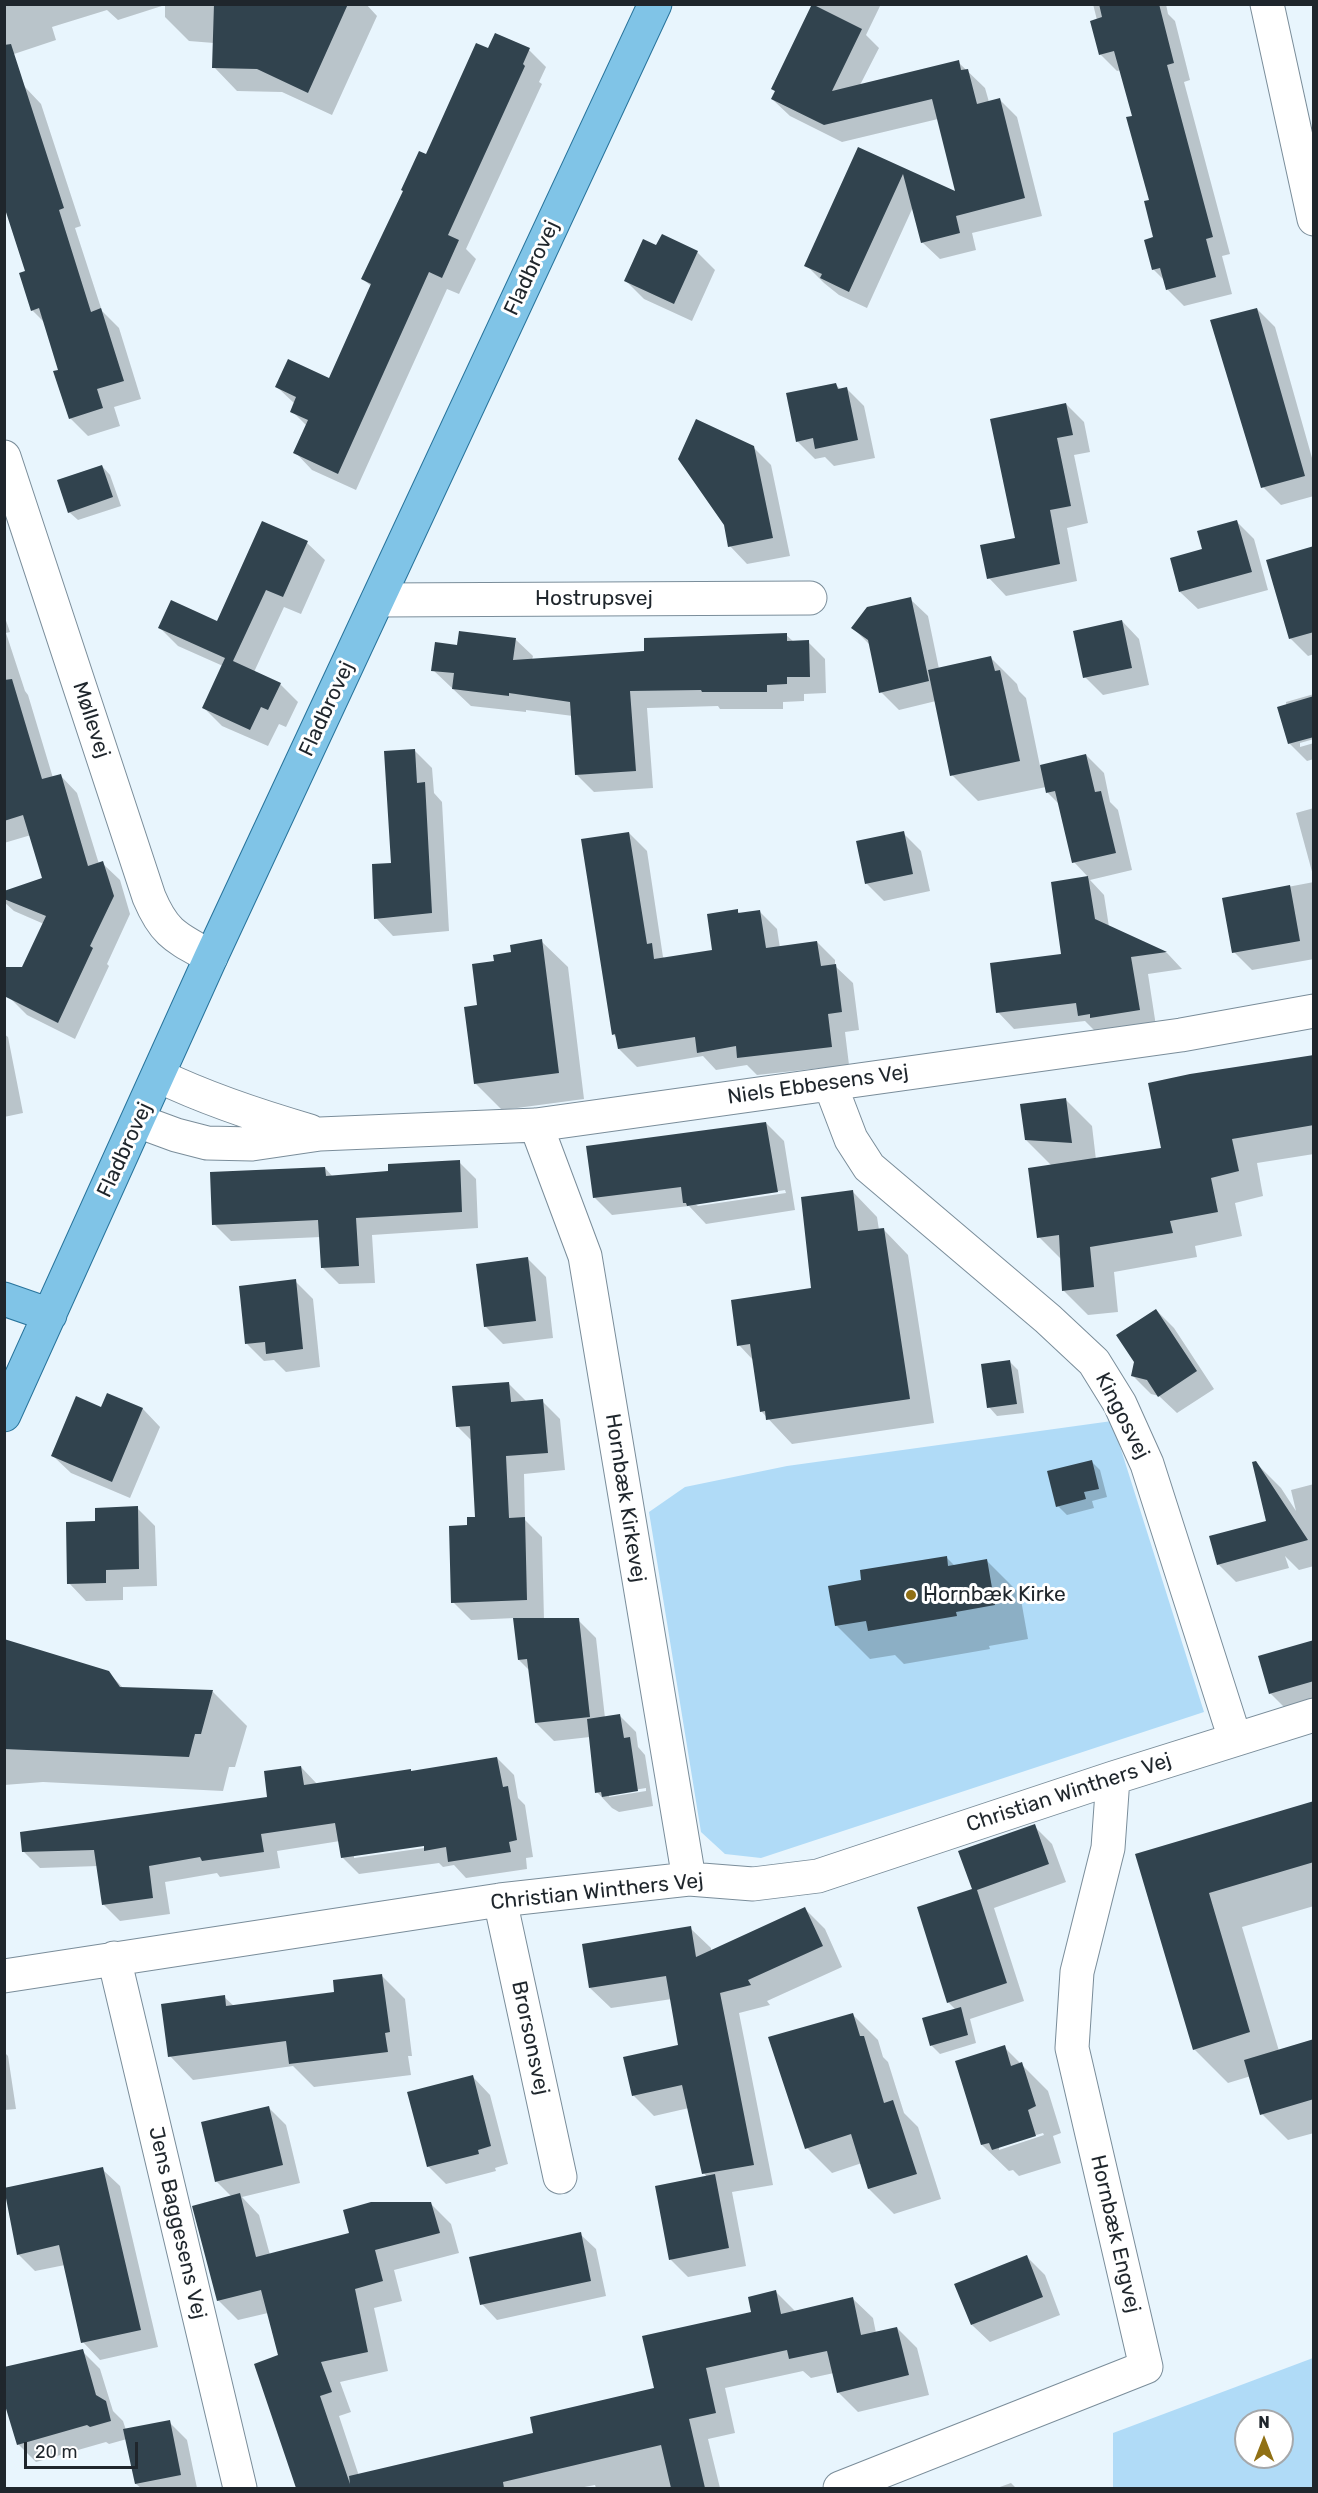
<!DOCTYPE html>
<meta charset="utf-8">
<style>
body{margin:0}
#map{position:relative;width:1318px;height:2493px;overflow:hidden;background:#e8f5fd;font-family:Rubik,sans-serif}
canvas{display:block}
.frame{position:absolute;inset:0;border:6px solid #1f262c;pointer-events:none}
.north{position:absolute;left:1234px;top:2409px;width:60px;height:60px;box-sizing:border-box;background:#fff;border:2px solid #a5a8ab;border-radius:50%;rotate:0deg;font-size:16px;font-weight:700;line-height:24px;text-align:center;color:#1f262c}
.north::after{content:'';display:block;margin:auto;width:21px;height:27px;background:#907015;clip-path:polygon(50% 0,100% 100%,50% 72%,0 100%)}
.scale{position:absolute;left:24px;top:2442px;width:114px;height:27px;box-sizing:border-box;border:3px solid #1f262c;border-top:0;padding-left:8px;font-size:18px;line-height:21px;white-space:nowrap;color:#1f262c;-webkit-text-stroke:4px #fff;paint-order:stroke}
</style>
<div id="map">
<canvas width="1318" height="2493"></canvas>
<div class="frame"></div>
<div class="north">N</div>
<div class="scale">20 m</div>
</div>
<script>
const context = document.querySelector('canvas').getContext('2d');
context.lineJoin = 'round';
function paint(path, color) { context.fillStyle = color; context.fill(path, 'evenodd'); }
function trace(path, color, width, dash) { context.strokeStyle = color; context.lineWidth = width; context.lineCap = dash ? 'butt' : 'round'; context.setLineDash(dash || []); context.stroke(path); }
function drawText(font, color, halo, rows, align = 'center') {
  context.font = font + ' Rubik,sans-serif'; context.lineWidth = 6; context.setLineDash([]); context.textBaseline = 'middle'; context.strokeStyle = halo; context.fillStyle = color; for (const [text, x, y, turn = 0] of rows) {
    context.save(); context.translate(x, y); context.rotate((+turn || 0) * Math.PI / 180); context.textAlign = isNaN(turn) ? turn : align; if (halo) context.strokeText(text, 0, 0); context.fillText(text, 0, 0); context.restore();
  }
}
const green = new Path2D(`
 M1112,1421L1204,1712L761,1858L725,1854L701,1832L649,1512L685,1487L787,1466Z
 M1313,2358V2488H1113V2433ZM1246,2421H1282V2457H1246Z`);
const shadow = new Path2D(`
 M4,4H366L377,16L332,115L282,92L237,91L214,67V43L189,41L165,17V5L118,20L107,10L52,27L56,40L5,57Z
 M814,4H881L866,35L879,48L860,85L958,62L985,88L989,102L999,99L1017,117L1042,216L972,233L976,250L940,259L922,242L913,207L867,308L839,295L824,283L806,265L859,149L957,194L938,119L842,142L790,116L772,99L776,92L772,88Z
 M1093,4H1166L1168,14L1175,21L1190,80L1184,82L1230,254L1222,256L1232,294L1184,306L1167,289L1165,281L1153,269L1155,238L1150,201L1134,116L1121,70L1117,71L1100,54L1097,20Z
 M489,50H529L546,67L539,82L542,84L466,249L476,259L459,294L447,289L356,490L312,470L295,452L307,426L292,411L295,404L277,387L329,380L372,287L363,279L426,156Z
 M24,86L41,104L81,226L75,228L102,311L119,328L141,399L114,407L120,426L88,436L70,418L59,371L45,323L32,310L27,272Z
 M657,247L697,252L715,270L692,321L644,299L626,281Z
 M1257,309L1275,327L1314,465V496L1281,505L1263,487Z
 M836,385L841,390L846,388L864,406L875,458L834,466L825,457L815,459L797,441Z
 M1066,404L1084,422L1090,452L1074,455L1088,523L1067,528L1077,581L1006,596L989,578L1017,539Z
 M753,447L771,465L790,556L747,564L730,546Z
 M102,466L110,475L121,506L78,520L69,512Z
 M1236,521L1254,539L1268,590L1198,609L1180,592L1204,550Z
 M307,543L325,560L301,614L284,607L254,672L280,684L298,702L286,727L279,724L268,746L222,726L204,708L223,666L178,646L160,628L218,623Z
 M1314,548V654L1308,656L1290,638Z
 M910,599L928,616L939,669L991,658L1017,684L1019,691L1026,698L1040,766L1086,755L1104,773L1110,802L1118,810L1132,870L1090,880L1104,895L1109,927L1167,953L1182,969L1148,974L1156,1026L1096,1032L1085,1021L1014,1029L998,1012L1062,955L1053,883L1089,878L1074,862L1060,805L1048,793L1046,787L978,801L952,775L936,701L899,710L881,692L871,646L853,628Z
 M4,615L10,632L6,633L25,691L28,695L53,778L60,775L77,793L99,864L102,863L120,880L130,914L107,964L109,966L75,1039L27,1015L10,998L44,924L14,911L4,902V893L44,879L31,835L4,843Z
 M1122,621L1139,639L1149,685L1103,695L1085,677Z
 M786,635L794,642H808L825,659L826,693L804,694V701L783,702V709H720L718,706L647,708L653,788L594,792L576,774L573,716L526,710V712L471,706L433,670L458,646L515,639L533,656L532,660L646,652Z
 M1314,694V739L1300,743V747L1314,743V759L1307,761L1289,743L1286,702Z
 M414,750L432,768L434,793L442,802L449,931L393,936L376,918L393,865Z
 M1314,808V879L1296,813Z
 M629,833L647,851L663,957L666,959L714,952L737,911L741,914L759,911L777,929L780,948L817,942L835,960V966L853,983L859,1030L845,1032L849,1065L757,1075L747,1065L716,1070L703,1056L637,1067L619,1049L617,1038L613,1034Z
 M903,833L921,851L930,891L884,901L866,883Z
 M1314,882V959L1252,970L1234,952L1224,899Z
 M541,941L568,967L584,1099L502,1110L475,1083L479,1007L495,962Z
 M4,1034L8,1037L23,1113L4,1117Z
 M1314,1056V1154L1257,1163L1263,1196L1235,1203L1242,1236L1195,1246L1197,1257L1114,1272L1118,1312L1088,1315L1063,1290L1062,1260L1039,1237L1052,1166L1026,1140L1065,1099L1092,1126L1096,1160L1163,1150Z
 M766,1123L784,1141L795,1210L706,1224L689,1206L612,1215L594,1197ZM785,1190L786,1193L698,1206L695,1204Z
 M459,1162L476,1179L478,1228L372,1235L375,1283L339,1284L323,1268L321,1237L231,1241L214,1224L325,1168L333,1177L390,1172Z
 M853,1192L877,1217L879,1230H884L908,1255L934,1423L792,1444L761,1411L754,1361L739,1345L813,1290Z
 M528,1259L546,1277L553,1338L503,1344L485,1326Z
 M295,1281L313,1299L320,1367L286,1372L274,1360L264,1361L247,1344Z
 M1156,1310L1174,1328L1214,1389L1177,1413L1159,1396L1151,1394L1133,1376Z
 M1009,1361L1018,1370L1024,1413L997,1416L989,1407Z
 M508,1383L527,1402L542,1401L560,1419L565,1470L524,1474L525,1520L542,1537L544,1620H578L596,1638L605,1718L620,1716L636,1732L638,1747L645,1755L653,1806L619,1812L612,1808L597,1792L590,1737L554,1741L536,1723L530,1671L519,1660L515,1618L471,1620L453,1602L469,1526L477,1518L472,1441L457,1426ZM646,1788V1791L609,1797V1794Z
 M108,1395L143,1409L160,1427L130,1498L71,1473L53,1456L102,1409Z
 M1091,1461L1100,1470L1107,1497L1092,1501L1094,1508L1067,1515L1058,1506Z
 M1255,1462L1281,1488L1296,1511L1291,1490L1314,1484V1566L1299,1570L1285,1556L1289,1568L1236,1582L1218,1564L1270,1531Z
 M137,1508L155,1526L157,1586L123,1587V1600L86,1601L69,1583L97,1523Z
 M946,1557L955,1566L986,1560L1020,1594L1028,1639L989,1646L990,1649L904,1664L895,1655L870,1659L836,1625Z
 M4,1641L108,1672L124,1689L213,1692L247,1726L235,1767H229L223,1791L43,1782L4,1785Z
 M1314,1642V1713L1296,1719L1270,1693Z
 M497,1758L514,1775L518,1798L525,1805L533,1857L526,1858L527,1869L466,1878L454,1865L443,1867L439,1863L359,1874L342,1857L340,1841L277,1851L280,1868L220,1877L217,1873L165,1882L170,1914L120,1921L103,1904L98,1866L40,1868L23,1851L269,1798L301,1767L318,1785L413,1773ZM431,1844V1847L354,1858V1855Z
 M1314,1803V1906L1242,1927L1279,2051L1314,2041V2133L1288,2140L1262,2114L1251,2076L1228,2083L1194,2049L1136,1855Z
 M1034,1826L1052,1844L1066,1882L994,1908L1024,2001L970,2019L976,2043L940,2054L932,2046L924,2019L956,2010L948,2002L974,1890Z
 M805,1909L825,1929L842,1967L767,2001L770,2005L739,2013L773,2185L732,2192L746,2266L688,2277L671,2260L707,2177L704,2173L689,2108L654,2116L633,2095L679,2046L672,1999L611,2008L590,1988L690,1928L711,1948V1952Z
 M381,1975L405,1999L412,2056H408L411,2075L314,2087L293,2066L193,2080L170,2056L224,1997L234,2006L336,1993Z
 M853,2015L878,2040L883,2057L888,2062L904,2113L918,2127L941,2199L894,2214L869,2189L862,2163L832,2173L807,2148Z
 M1004,2047L1048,2091L1061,2133L1053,2136L1061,2163L1019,2176L1013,2170L1009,2171L982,2145ZM1043,2133L1044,2135L999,2150V2146Z
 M4,2052L8,2056L16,2109L4,2110Z
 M473,2077L490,2095L508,2164L495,2168L496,2171L446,2184L428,2166Z
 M268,2107L286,2125L300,2183L242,2197L259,2215L270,2255L351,2234L431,2204L451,2224L459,2253L394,2270L402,2301L374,2308L388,2371L340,2382L351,2412L339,2416L359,2476L535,2434L655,2389L753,2313L775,2291L796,2312L852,2298L873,2318L876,2333L897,2328L917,2348L929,2395L858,2412L838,2392L834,2373L811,2378L803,2371L725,2388L735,2433L708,2439L720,2488H596L595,2485L579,2488H297L255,2365L279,2356L268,2313L238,2320L218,2300L232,2197L216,2181Z
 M102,2169L120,2186L158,2347L100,2360L83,2342L65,2265L35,2271L18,2254Z
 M580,2234L596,2249L606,2296L497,2320L482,2304Z
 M1027,2257L1045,2275L1060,2315L990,2342L972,2325Z
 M82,2351L100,2369L113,2411L123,2421L126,2430L169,2422L187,2440L197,2488H141L136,2484L127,2439L109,2444L106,2442L36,2462L18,2444L8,2408L4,2405V2369Z
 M1011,2483L1016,2488H997Z`);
const building = new Path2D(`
 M214,4H348L308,93L257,69L212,68Z
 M812,4L862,29L832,91L959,60L961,70L968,69L977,104L1000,98L1025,198L956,216L960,233L921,243L903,174L849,292L820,278L822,274L804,266L858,147L955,191L932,99L824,125L771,99L775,91L771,89Z
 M1099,4H1159L1174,63L1167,65L1213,237L1206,239L1216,277L1166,290L1160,268L1152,270L1144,240L1153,237L1144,201L1149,200L1126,117L1132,116L1114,51L1099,55L1090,21L1102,17Z
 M495,33L530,48L523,64L525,66L448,235L459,240L442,278L429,272L338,474L293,453L308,420L290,412L296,397L275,387L288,359L329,378L371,284L361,279L403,191L401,190L419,151L426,154L476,43L488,48Z
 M11,44L64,208L59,210L91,312L101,308L124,381L97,389L103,408L69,419L53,371L58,370L39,308L31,311L19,273L25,271L4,206V45Z
 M662,234L698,251L674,304L624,281L643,239L656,245Z
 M1257,308L1305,476L1261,488L1210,320Z
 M836,383L838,389L847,387L858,440L815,449L813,438L796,442L786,393Z
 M1066,403L1073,435L1057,438L1071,506L1050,510L1060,564L987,579L980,545L1015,538L990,419Z
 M696,419L754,446L773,538L728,547L724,525L678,459Z
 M102,465L113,497L68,513L57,480Z
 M1237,520L1252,572L1179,592L1170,558L1202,549L1197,531Z
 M262,521L308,541L283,597L266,590L233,661L281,683L268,710L261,707L250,730L202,708L225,658L158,628L171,600L217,621Z
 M1314,546V632L1289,639L1266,560Z
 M911,597L929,681L879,693L868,640L851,628L867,607Z
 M1122,620L1132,668L1083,678L1073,631Z
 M459,631L516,638L513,660L644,651V638L787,633V641L809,640L810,677H787V684L767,685V692H702L701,690L630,691L636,771L575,775L570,702L509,693V696L452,689L454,673L431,671L435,642L457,645Z
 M991,656L995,671L1000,670L1020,761L950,776L928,670Z
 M12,679L42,779L61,774L88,866L103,861L114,896L90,946L93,948L58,1023L4,996V967H22L46,916L4,899V891L42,878L23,815L4,821V680Z
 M1314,696V737L1288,744L1277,707Z
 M415,749L417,783L425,782L432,913L374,919L372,864L391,863L384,751Z
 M1086,754L1095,792L1101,791L1116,853L1072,863L1055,791L1046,793L1040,765Z
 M904,831L913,874L865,884L856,841Z
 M629,832L647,944L652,943L654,959L712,950L707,914L738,909V913L760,910L766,948L817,941L821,966L836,964L842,1012L828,1014L832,1047L737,1058L736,1046L697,1053L695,1037L618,1049L615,1034L612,1035L581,839Z
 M1088,876L1095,919L1167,952L1131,957L1140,1010L1090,1018V1014L1078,1016L1076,1003L996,1013L990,963L1061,954L1051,882Z
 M1290,885L1300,941L1232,953L1222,898Z
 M542,939L559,1073L474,1084L464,1007L477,1005L472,964L494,961L493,955L511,952L510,945Z
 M1314,1055V1125L1232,1139L1239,1171L1211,1178L1218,1212L1170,1221L1173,1233L1090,1247L1094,1287L1062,1291L1059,1235L1037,1238L1028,1168L1161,1148L1148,1083L1190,1074Z
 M1066,1098L1072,1143L1025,1140L1020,1104Z
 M766,1122L778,1192L687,1206L686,1203H683L681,1187L593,1198L586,1146Z
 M460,1160L462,1212L356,1218L359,1266L321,1268L318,1220L212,1225L210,1172L325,1167L326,1176L388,1171V1164Z
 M853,1190L858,1231L884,1228L910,1399L766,1420L765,1411L760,1412L750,1344L737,1346L731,1300L811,1288L801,1197Z
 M528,1257L536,1321L484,1327L476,1264Z
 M296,1279L303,1349L266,1354L265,1342L245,1344L239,1286Z
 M1156,1309L1197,1371L1158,1397L1147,1380L1131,1376L1134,1362L1116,1335Z
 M1010,1360L1017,1404L987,1408L981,1364Z
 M509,1382L511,1402L543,1399L548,1453L506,1456L509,1518L525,1517L527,1600L451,1603L449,1526L467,1525V1517H475L470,1426L456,1427L452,1386Z
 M107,1393L143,1408L112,1482L51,1456L76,1396L101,1407Z
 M1092,1460L1099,1489L1084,1492L1086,1499L1056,1507L1047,1471Z
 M1256,1461L1308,1540L1217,1565L1209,1536L1266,1521L1252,1462Z
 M138,1506L139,1569L106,1570V1583L67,1584L66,1522L95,1521V1508Z
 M947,1556L948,1566L987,1559L995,1605L956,1612L957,1616L868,1631L866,1621L835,1626L828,1586L861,1580L860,1570Z
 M513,1618H579L590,1717L535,1723L527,1659L518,1660Z
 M4,1639L109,1671L120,1687L213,1690L201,1734H195L189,1757L4,1749Z
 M1314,1640V1681L1269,1694L1258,1656Z
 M620,1714L624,1738L630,1737L638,1791L602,1797L601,1792L595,1793L587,1719Z
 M497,1757L503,1787L508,1786L517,1840L509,1842L511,1852L448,1862L446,1847L424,1851V1846L341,1858L335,1823L261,1834L264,1852L202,1861L200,1857L149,1866L153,1898L102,1905L94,1850L22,1852L20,1832L267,1797L264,1771L301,1766L304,1785L411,1769V1771Z
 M1314,1801V1862L1209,1893L1250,2032L1193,2050L1135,1854Z
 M1035,1824L1049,1864L977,1890L1007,1983L947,2003L917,1907L972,1889L958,1851Z
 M805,1907L823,1946L748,1980L751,1985L720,1993L754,2165L702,2174L682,2085L632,2096L623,2057L678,2045L666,1976L589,1988L582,1944L691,1926L696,1957Z
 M382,1974L390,2032L385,2033L388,2052L289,2064L286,2041L168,2057L161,2004L225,1995L226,2006L334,1992L333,1980Z
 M961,2007L968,2035L930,2046L922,2018Z
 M853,2013L860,2036H864L884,2103L893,2100L917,2174L868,2189L851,2134L805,2149L768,2037Z
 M1314,2039V2099L1260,2115L1244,2060Z
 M1005,2045L1011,2066L1022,2062L1036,2106L1028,2110L1036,2136L992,2150L989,2143L981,2145L955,2061Z
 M473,2075L491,2146L478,2150L479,2154L427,2167L407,2092Z
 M269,2106L283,2165L215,2182L201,2122Z
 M103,2167L141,2330L81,2343L59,2245L17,2255L4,2188Z
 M715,2174L729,2248L669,2260L655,2186Z
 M240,2193L256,2257L349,2233L343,2210L371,2202H431L440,2233L375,2250L383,2281L355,2289L368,2352L321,2362L332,2392L320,2396L350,2484L349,2476L533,2433L530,2417L654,2388L642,2336L751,2312L748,2297L776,2290L781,2314L853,2297L861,2335L897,2327L909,2375L837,2393L827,2351L789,2359L787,2350L706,2368L716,2413L689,2419L705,2488H671L661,2445L503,2482L504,2488H296L254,2364L278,2355L261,2290L217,2301L192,2206Z
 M581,2232L591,2281L480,2305L469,2257Z
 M1027,2255L1043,2297L971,2325L954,2284Z
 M83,2349L96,2395L106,2401L111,2421L90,2427L87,2425L17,2445L4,2402V2367Z
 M170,2420L181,2475L135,2484L123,2429Z`);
const minor = new Path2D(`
 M1267,4L1314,219
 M4,457L149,897C165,935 177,938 211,957
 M378,600L810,598
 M159,1076C207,1099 258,1116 310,1131
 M830,1084L851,1139L869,1167L1048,1319L1094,1362L1120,1404L1147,1464L1235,1739
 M138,1121L176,1135L207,1143L252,1144L320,1134L536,1125L1181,1035L1314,1011
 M536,1125L585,1256L689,1879
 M500,1900L560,2177
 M114,1958L240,2488
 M4,1976L500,1900L689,1879L753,1884L818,1876L1113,1778L1314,1715
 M840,2488L1146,2367L1072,2048L1077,1972L1108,1848L1113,1778`);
const major = new Path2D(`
 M4,1299L50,1315
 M4,1415L211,957L655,4`);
const markers = [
 [911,1595,6,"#907015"]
];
const streetNames = [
 ["Fladbrovej",532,268,-65],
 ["Hostrupsvej",594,599],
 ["Fladbrovej",327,709,-65],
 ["Møllevej",91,720,72],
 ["Niels Ebbesens Vej",818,1085,-8],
 ["Fladbrovej",125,1150,-65],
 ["Kingosvej",1122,1416,63],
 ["Hornbæk Kirkevej",625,1498,81],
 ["Christian Winthers Vej",1069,1793,-18],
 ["Christian Winthers Vej",597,1892,-6],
 ["Brorsonsvej",530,2038,78],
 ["Jens Baggesens Vej",177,2223,77],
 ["Hornbæk Engvej",1115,2234,77]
];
const poiNames = [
 ["Hornbæk Kirke",923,1595]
];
paint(green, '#b0dbf7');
paint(shadow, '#0003');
paint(building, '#31434e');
trace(minor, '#7a8d9a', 35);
trace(major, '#27739b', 35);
trace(minor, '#fff', 33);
trace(major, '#80c4e7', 33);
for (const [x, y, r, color] of markers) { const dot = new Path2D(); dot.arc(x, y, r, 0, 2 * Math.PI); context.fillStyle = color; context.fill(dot); trace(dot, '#fff', 2); }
drawText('21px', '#1f262c', '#fff', streetNames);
drawText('21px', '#1f262c', '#fff', poiNames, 'left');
</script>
